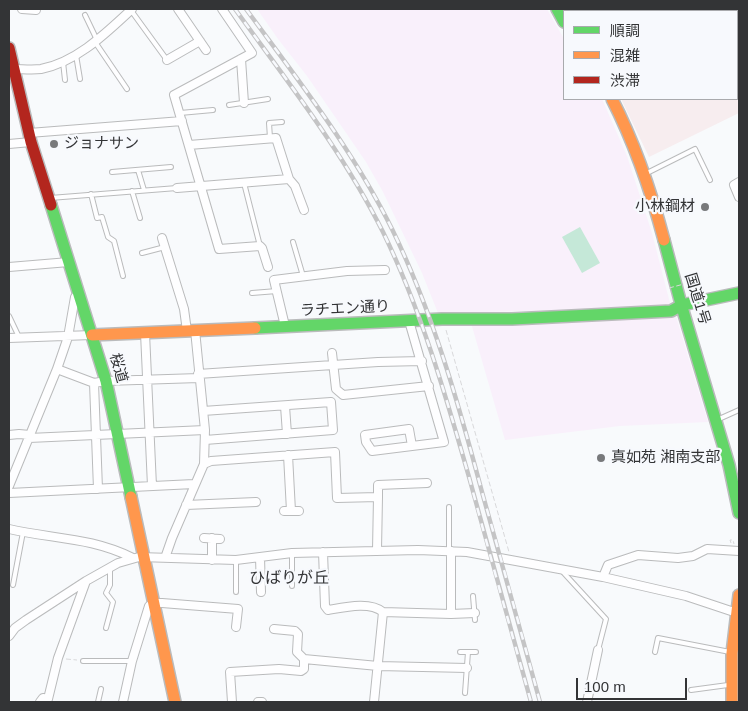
<!DOCTYPE html>
<meta charset="utf-8">
<style>
body{margin:0}
#map{position:relative;width:748px;height:711px;overflow:hidden;background:#f8fafc;font-family:Arial,"Noto Sans JP",sans-serif}
canvas{display:block}
.frame{position:absolute;inset:0;border:10px solid #333436;pointer-events:none}
.legend{position:absolute;left:563px;top:10px;width:175px;height:90px;box-sizing:border-box;background:#f7f9fd;border:1px solid #a9aaad;margin:0;padding:6px 9px;list-style:none;font-size:15px;color:#333436}
.legend li{display:flex;align-items:center;gap:10px;height:25px}
.legend b{width:25px;border:1px solid #a9aaad}
.scale{position:absolute;left:576px;top:678px;width:111px;height:22px;box-sizing:border-box;border:2px solid #333436;border-top:0;padding-left:6px;font-size:15px;line-height:18px;white-space:nowrap;color:#333436;-webkit-text-stroke:4px #f7f9fd;paint-order:stroke}
</style>
<div id="map">
<canvas width="748" height="711"></canvas>
<div class="frame"></div>
<ul class="legend">
<li><b style="height:6px;background:#63d668"></b>順調</li>
<li><b style="height:6px;background:#ff974d"></b>混雑</li>
<li><b style="height:6px;background:#b3261e"></b>渋滞</li>
</ul>
<div class="scale">100 m</div>
</div>
<script>
const context = document.querySelector('canvas').getContext('2d');
context.lineJoin = 'round';
function paint(path, color) { context.fillStyle = color; context.fill(path, 'evenodd'); }
function trace(path, color, width, dash) { context.strokeStyle = color; context.lineWidth = width; context.lineCap = dash ? 'butt' : 'round'; context.setLineDash(dash || []); context.stroke(path); }
function drawText(font, color, halo, rows, align = 'center') {
  context.font = font + ' Arial,"Noto Sans JP",sans-serif'; context.lineWidth = 4.5; context.setLineDash([]); context.textBaseline = 'middle'; context.strokeStyle = halo; context.fillStyle = color; for (const [text, x, y, turn = 0] of rows) {
    context.save(); context.translate(x, y); context.rotate((+turn || 0) * Math.PI / 180); context.textAlign = isNaN(turn) ? turn : align; if (halo) context.strokeText(text, 0, 0); context.fillText(text, 0, 0); context.restore();
  }
}
const commercial = new Path2D(`
 M674,9H739V113L649,157L621,99H737V11H669Z`);
const industrial = new Path2D(`
 M257,9H547L564,39V99H602L627,156L652,233L670,303L668,305L579,310L438,313L422,273L383,192L366,162L307,76L278,39Z
 M669,315L676,317L678,323L708,422L620,426L505,440L471,323Z`);
const green = new Path2D(`
 M580,227L600,263L582,273L562,237Z`);
const path = new Path2D(`
 M446,330L509,552
 M731,543L730,540H733L734,544
 M66,659L77,660`);
const lane = new Path2D(`
 M130,9L167,60
 M623,9L624,11
 M85,15L97,40
 M95,42L127,89
 M76,55L80,79
 M63,62L65,80
 M229,105L268,99
 M180,113L213,110
 M270,138L269,123L282,122
 M138,170L144,190
 M112,172L171,167
 M647,173L695,149L710,180
 M244,183L260,246
 M132,191L140,218
 M91,194L97,218L102,217L108,237L114,241L123,276
 M50,198L177,188
 M293,242L303,276
 M142,253L165,247
 M252,293L277,291
 M9,316L19,337
 M719,419L739,410
 M449,551V507
 M236,560V592
 M562,571L606,619L598,650
 M13,585L23,532
 M292,586V553
 M473,596L475,620
 M106,628L113,602L106,593L110,585V567
 M460,652H476
 M655,652L658,638L730,652
 M83,661H132
 M691,690L728,685
 M465,693L468,652
 M98,702L101,689`);
const street = new Path2D(`
 M22,9L36,10V9
 M178,9L206,50
 M222,9L252,53L174,95L219,249L260,246L262,248L268,267
 M241,59L244,103
 M167,60L200,41
 M13,69C22,69 32,70 41,69C77,62 106,33 132,9
 M29,133L182,121
 M9,144L31,142
 M189,145L276,138L289,179L295,186L304,210
 M739,182L734,185L739,197
 M177,188L289,179
 M162,238L184,309L187,331
 M9,267L69,262
 M409,321L444,442L372,451L366,442L365,435L409,429L412,446
 M285,326L274,280L347,271L385,270
 M195,330L205,430L204,464
 M145,333L152,486
 M9,338L92,335
 M332,353L336,389L343,395L429,386
 M57,369L94,383L106,381L199,378
 M198,374L378,362L422,361
 M94,383L98,489
 M285,406L287,434
 M203,411L331,402L333,430L205,440
 M9,435L19,434L30,435
 M29,438L205,430
 M288,455L291,511
 M9,486L57,369L68,337L75,297L79,293
 M9,493L194,484
 M378,497V485L427,483
 M186,505L256,502
 M284,511H299
 M9,529C52,539 91,537 133,558
 M204,538L220,539
 M212,538V560
 M323,552L325,606L328,610C345,607 370,601 383,612L451,614V551
 M260,557L261,592
 M165,558L172,538L204,464L211,461L335,452L337,498L378,497L377,550
 M603,577L608,565L638,555L678,558L693,556L707,549L739,551
 M451,614L475,613
 M274,629L295,631L298,634L297,652L304,659L378,666L467,668
 M9,636L15,628L26,620L86,581L118,563L139,557L236,560L292,553L418,550L467,552L603,577L686,596L737,613
 M40,702L43,698L48,699L58,658L86,581
 M123,702L132,661L149,606L154,603H162L238,609L236,627
 M232,702L230,672L279,669L301,671L304,669V659
 M258,702H262
 M374,702L383,612
 M587,702L598,650`);
const fast = new Path2D(`
 M557,9L564,22
 M51,205L106,381L131,497
 M664,240L681,304L729,465L739,513
 M255,328L442,319H512L671,311L682,305L739,293`);
const slow = new Path2D(`
 M612,99C635,144 651,191 664,240
 M92,335L255,328
 M131,497L175,702
 M732,702V653L739,595`);
const jam = new Path2D(`
 M9,48L31,142L51,205`);
const rail = new Path2D(`
 M235,9C287,81 343,152 383,232C421,310 445,393 469,477C489,552 510,627 531,702
 M246,9C298,80 353,150 392,229C433,313 458,402 482,492C502,562 521,632 540,702`);
const pathBridge = new Path2D(`
 M669,288L684,284`);
const markers = [
 [54,144,5,"#78797b"],
 [705,207,5,"#78797b"],
 [601,458,5,"#78797b"]
];
const poiNames = [
 ["ジョナサン",64,144],
 ["小林鋼材",695,207,"right"],
 ["真如苑 湘南支部",611,458]
];
const streetNames = [
 ["国道1号",697,299,73],
 ["ラチエン通り",345,309,-3],
 ["桜道",118,368,74]
];
const neighbourhoodNames = [
 ["ひばりが丘",289,579]
];
paint(commercial, '#f7edef');
paint(industrial, '#f9f0fb');
paint(green, '#c5e8d8');
trace(lane, '#babbbc', 6);
trace(street, '#babbbc', 10);
trace(fast, '#babbbc', 14);
trace(slow, '#babbbc', 14);
trace(jam, '#babbbc', 14);
trace(path, '#d8d8da', 1, [5, 2.5]);
trace(lane, '#fefeff', 4);
trace(street, '#fefeff', 8);
trace(fast, '#63d668', 11);
trace(slow, '#ff974d', 11);
trace(jam, '#b3261e', 11);
trace(rail, '#c4c4c5', 4.5);
trace(rail, '#f7f9fd', 2.5, [8]);
trace(pathBridge, '#d8d8da', 1, [5, 2.5]);
for (const [x, y, r, color] of markers) { const dot = new Path2D(); dot.arc(x, y, r, 0, 2 * Math.PI); context.fillStyle = color; context.fill(dot); trace(dot, '#f7f9fd', 2); }
drawText('15px', '#333436', '#f7f9fd', poiNames, 'left');
drawText('15px', '#333436', '#f7f9fd', streetNames);
drawText('16px', '#333436', '#f7f9fd', neighbourhoodNames);
</script>
